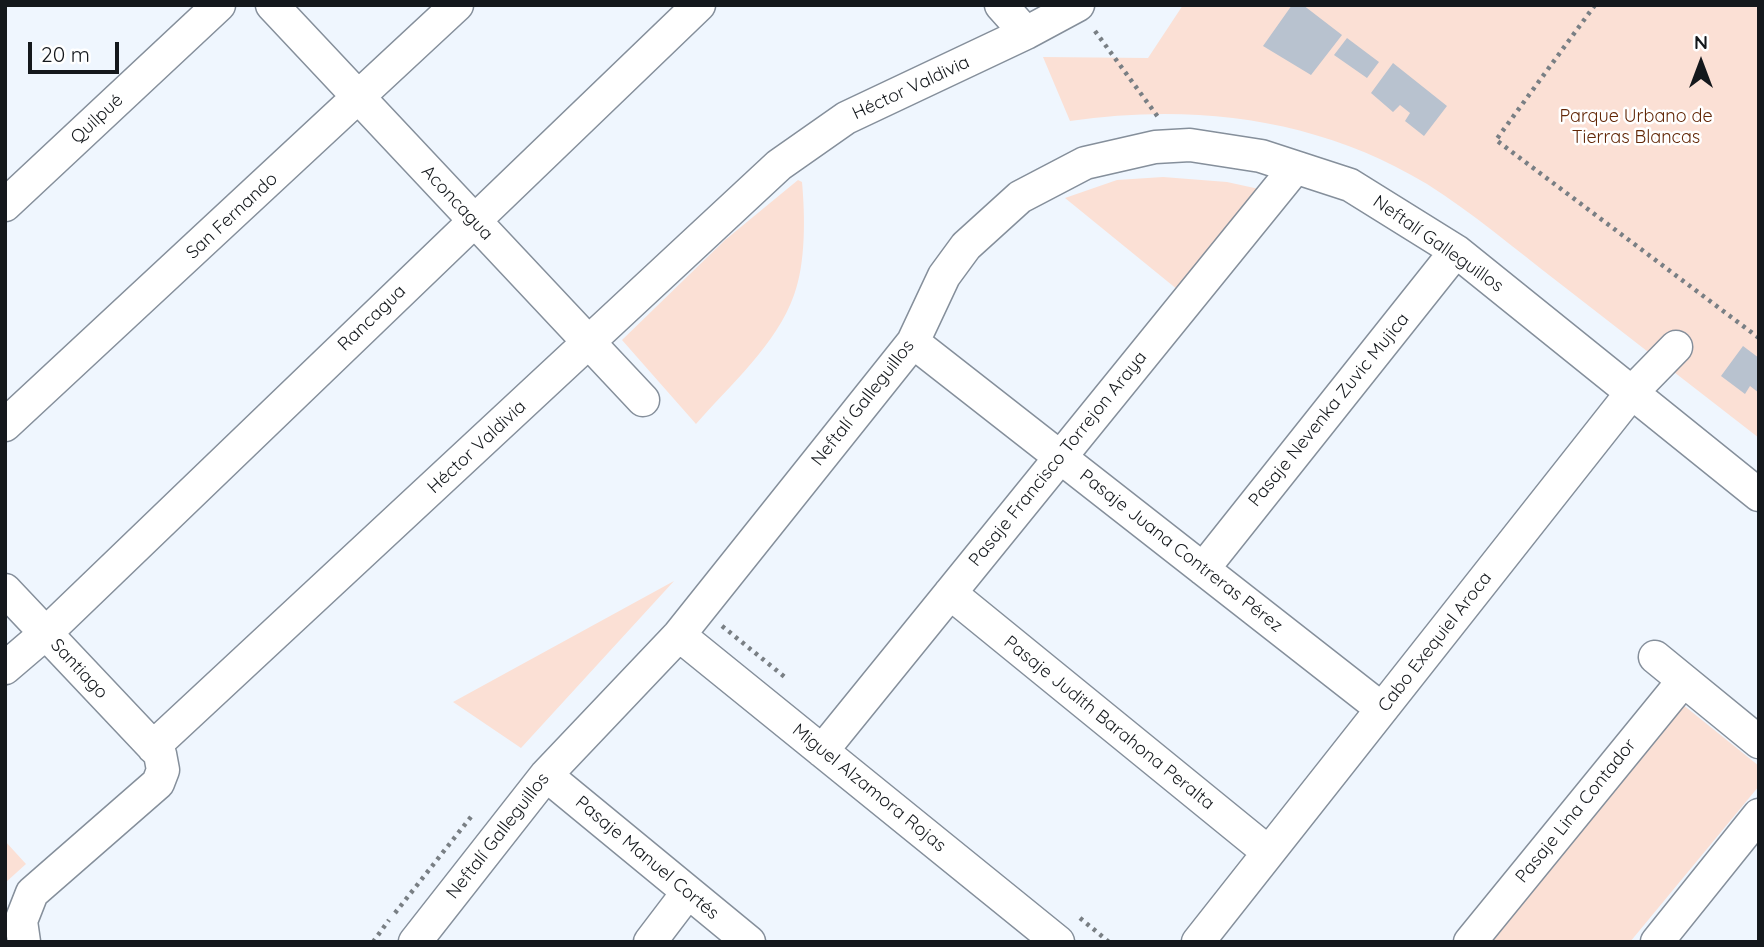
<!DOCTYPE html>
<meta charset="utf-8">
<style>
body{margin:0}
#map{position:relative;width:1764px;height:947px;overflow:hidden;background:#eff6fe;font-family:Quicksand,sans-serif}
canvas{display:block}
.frame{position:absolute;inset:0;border:7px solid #14181c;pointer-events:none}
.north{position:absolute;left:1666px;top:28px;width:70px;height:70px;-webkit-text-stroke:5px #fff;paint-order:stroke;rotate:0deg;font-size:19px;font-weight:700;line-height:28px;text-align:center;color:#14181c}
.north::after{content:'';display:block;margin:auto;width:24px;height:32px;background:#14181c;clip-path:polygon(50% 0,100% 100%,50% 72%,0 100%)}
.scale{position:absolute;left:28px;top:42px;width:91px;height:32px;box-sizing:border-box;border:4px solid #14181c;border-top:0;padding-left:9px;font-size:21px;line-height:24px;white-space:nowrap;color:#14181c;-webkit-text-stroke:5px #fff;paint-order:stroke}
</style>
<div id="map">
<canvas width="1764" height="947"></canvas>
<div class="frame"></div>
<div class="north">N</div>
<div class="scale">20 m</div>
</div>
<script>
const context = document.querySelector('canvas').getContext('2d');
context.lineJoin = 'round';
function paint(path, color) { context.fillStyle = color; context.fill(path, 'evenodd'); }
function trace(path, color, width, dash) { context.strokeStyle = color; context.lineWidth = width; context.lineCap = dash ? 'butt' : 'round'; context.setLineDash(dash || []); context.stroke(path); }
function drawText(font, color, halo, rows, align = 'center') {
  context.font = font + ' Quicksand,sans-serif'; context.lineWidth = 5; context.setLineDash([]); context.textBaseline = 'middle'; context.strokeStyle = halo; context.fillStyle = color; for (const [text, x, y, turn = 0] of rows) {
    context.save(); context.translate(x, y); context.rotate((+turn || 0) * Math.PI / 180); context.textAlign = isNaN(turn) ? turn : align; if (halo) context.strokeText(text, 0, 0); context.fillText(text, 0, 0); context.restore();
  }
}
const green = new Path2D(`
 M1183,5H1759V438C1692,386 1625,334 1558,282C1515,249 1473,213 1427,184C1318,118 1194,103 1070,121L1043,57L1148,58Z
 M1163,177L1227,182L1259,189L1178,290L1065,198L1117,180Z
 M798,180L802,182C805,215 806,263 794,295C777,344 730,385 696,424L622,340L725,240Z
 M674,581L521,748L453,702Z
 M1682,704L1759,766V786L1630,942H1486Z
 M5,841L26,864L5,883Z`);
const building = new Path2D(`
 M1292,5H1303L1342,35L1311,75L1263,46Z
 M1347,38L1379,62L1367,78L1334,55Z
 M1393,63L1447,106L1424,136L1405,121L1410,113L1400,105L1393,112L1371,93Z
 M1743,346L1759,358V393L1750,386L1745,394L1721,376Z`);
const path = new Path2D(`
 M1595,5L1496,140L1759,338
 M1095,31L1158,117
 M722,626L786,678
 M395,913L474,813
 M1080,918L1109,942
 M373,942L389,920`);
const street = new Path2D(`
 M272,5L643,400
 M1001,5L1026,33
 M5,205L219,5
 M913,342L1382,709
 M5,425L457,5
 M1203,569L1456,251
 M5,590L160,754L163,770L158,783L32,893L21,921L24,942
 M950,593L1268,852
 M679,635L1058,942
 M1655,657L1759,742
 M5,668L46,633L699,5
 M153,747L779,165L846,118L1026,33L1078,5
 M822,751L1295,168
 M546,775L749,942
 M415,942L546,775L679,635L913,342L944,276L966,246L1020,197L1085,163L1155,147L1190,145L1261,156L1350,185L1456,251L1759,495
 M650,942L688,892
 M1198,942L1633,391L1676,347
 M1470,942L1683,681
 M1657,942L1759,815`);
const streetNames = [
 ["Héctor Valdivia",911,88,-25],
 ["Quilpué",97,119,-43],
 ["Aconcagua",457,203,47],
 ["San Fernando",232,216,-43],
 ["Neftalí Galleguillos",1438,244,35],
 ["Rancagua",372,318,-44],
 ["Neftalí Galleguillos",863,403,-52],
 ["Pasaje Nevenka Zuvic Mujica",1329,410,-51],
 ["Héctor Valdivia",477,447,-43],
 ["Pasaje Francisco Torrejon Araya",1058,459,-51],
 ["Pasaje Juana Contreras Pérez",1181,551,38],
 ["Cabo Exequiel Aroca",1435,642,-52],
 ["Santiago",79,669,47],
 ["Pasaje Judith Barahona Peralta",1109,723,39],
 ["Miguel Alzamora Rojas",869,788,39],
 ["Pasaje Lina Contador",1576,811,-51],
 ["Neftalí Galleguillos",498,836,-52],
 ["Pasaje Manuel Cortés",647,858,40]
];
const parkNames = [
 ["Parque Urbano de",1636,117],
 ["Tierras Blancas",1636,138]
];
paint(green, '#fbe0d5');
paint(building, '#b8c2cf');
trace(street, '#858f9b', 35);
trace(path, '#797f84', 4.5, [3.5, 5]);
trace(street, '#fff', 32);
drawText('18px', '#14181c', '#fff', streetNames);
drawText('18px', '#622707', '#fff', parkNames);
</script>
